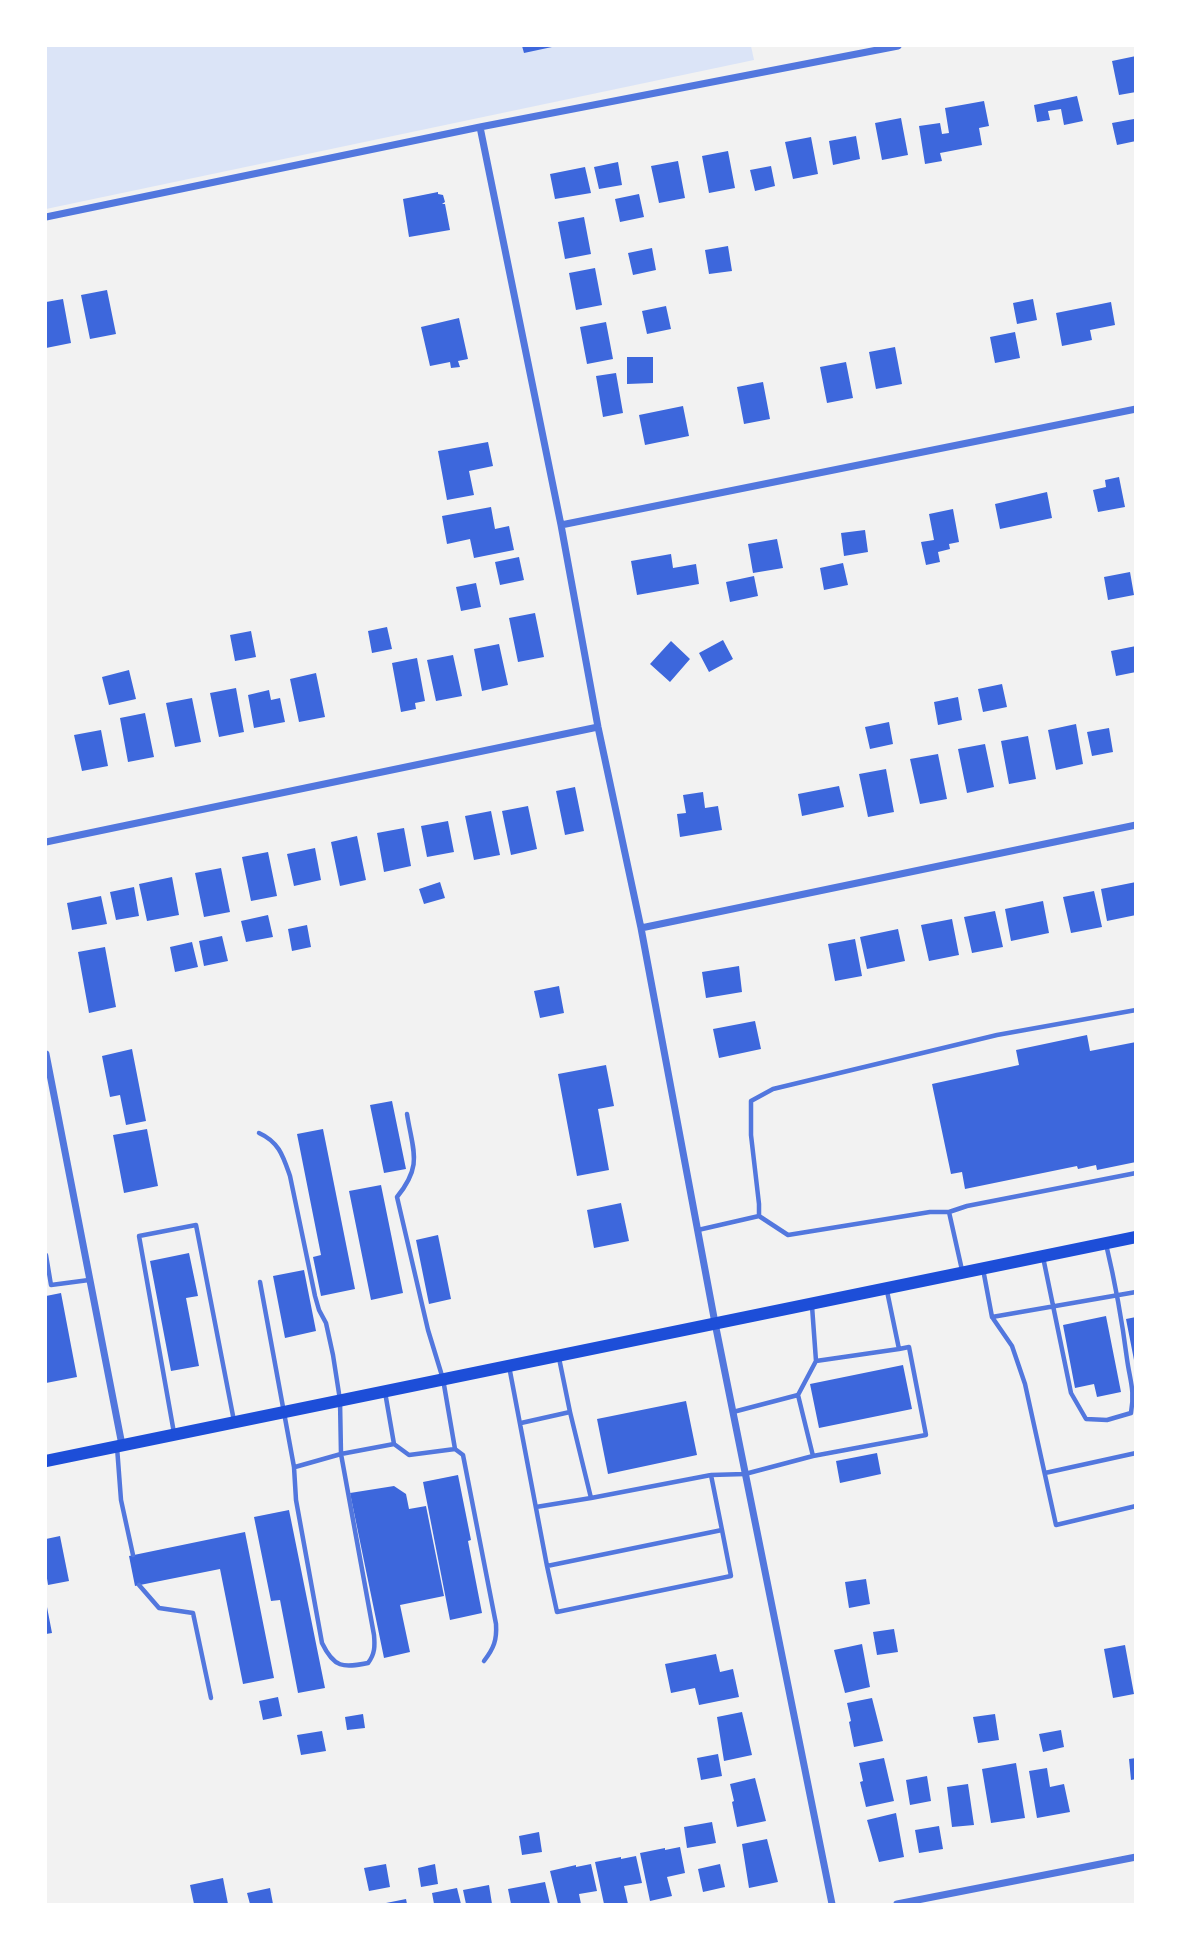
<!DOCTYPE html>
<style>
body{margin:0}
#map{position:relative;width:1181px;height:1950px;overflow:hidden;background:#f2f2f2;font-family:Figtree,sans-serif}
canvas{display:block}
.frame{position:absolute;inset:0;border:47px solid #fff;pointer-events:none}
</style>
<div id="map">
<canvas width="1181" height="1950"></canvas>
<div class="frame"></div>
</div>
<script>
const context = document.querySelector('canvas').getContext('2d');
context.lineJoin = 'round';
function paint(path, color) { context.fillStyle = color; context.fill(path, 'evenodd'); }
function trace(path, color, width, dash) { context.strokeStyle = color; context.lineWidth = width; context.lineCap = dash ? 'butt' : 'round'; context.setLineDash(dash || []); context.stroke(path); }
const green = new Path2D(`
 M46,46H751L754,60L46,209Z`);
const building = new Path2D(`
 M522,46H552V47L524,53Z
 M1136,56V92L1119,95L1112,61Z
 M1077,96L1083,121L1064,125L1061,109L1048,111L1050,120L1037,122L1034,105Z
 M984,101L989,126L979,128L982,145L940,153L942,161L925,164L919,126L940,123L942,134L949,133L945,108Z
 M901,118L908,155L882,160L875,123Z
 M1134,119L1136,141L1117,145L1112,123Z
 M856,136L860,159L833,165L829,141Z
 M811,137L818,174L793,179L785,142Z
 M728,151L735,188L709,193L702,156Z
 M678,161L685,198L659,203L651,166Z
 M618,162L622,185L599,189L594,167Z
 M771,166L775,186L755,191L750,170Z
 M585,167L591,193L555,199L550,174Z
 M438,192V194L443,195L445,202L442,204H445L450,230L409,237L403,199Z
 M639,194L644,217L620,222L615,199Z
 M584,217L591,254L565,259L558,222Z
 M728,246L732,271L709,274L705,250Z
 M652,248L656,270L633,275L628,253Z
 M595,268L602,305L576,310L569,273Z
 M107,290L116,334L90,339L81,295Z
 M63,299L71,343L46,348V302Z
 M1033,299L1037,320L1017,324L1013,303Z
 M1111,302L1115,325L1090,330L1092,340L1062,346L1056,313Z
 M666,306L671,329L647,334L642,311Z
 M459,318L468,359L458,361L460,367L451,368L450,362L430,366L421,327Z
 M606,322L613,359L587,364L580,327Z
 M1015,332L1020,358L995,363L990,337Z
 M895,347L902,384L876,389L869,352Z
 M627,357H653V383L627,384Z
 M846,362L853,398L827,403L820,367Z
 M616,373L623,413L603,417L596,376Z
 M763,382L770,419L744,424L737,387Z
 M683,406L689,436L645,445L639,415Z
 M488,442L493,466L469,471L474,495L447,500L438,451Z
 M1119,477L1125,507L1098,512L1093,490L1106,487L1105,480Z
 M1047,492L1052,518L1000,529L995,504Z
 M491,507L495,529L509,526L514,550L474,558L470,539L447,544L442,516Z
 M953,509L959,542L949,544L950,549L938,552L940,562L926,565L921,542L934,540L929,514Z
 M865,530L868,552L844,556L841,533Z
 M777,539L783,568L753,573L748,544Z
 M671,554L673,568L696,564L699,584L637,595L631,561Z
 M519,557L524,580L500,585L495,562Z
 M843,563L848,585L824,590L820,568Z
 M1130,572L1134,595L1108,600L1104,577Z
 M754,576L758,596L730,602L726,582Z
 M476,583L481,607L461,611L456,587Z
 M535,613L544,657L518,662L509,618Z
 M387,627L392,649L372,653L368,631Z
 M251,631L256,657L235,661L230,635Z
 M723,640L733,659L709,672L699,653Z
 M671,641L690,659L670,682L650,664Z
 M499,644L508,685L482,691L474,649Z
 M1136,646V672L1116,676L1111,651Z
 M453,655L462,696L436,701L427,660Z
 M417,658L425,701L415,703L416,709L401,712L392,663Z
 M129,670L136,699L109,705L102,677Z
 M316,673L325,717L299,722L290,679Z
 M1002,684L1007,707L983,712L978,689Z
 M236,688L244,732L219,737L210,693Z
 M269,690L271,700L280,698L285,722L254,728L248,695Z
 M958,697L962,720L938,725L934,702Z
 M192,698L201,742L175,747L166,703Z
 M145,713L154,757L128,762L120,718Z
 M889,722L893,744L870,749L865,727Z
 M1076,724L1083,764L1056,770L1048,730Z
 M1109,728L1113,752L1092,756L1087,732Z
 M101,730L108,766L82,771L74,735Z
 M1028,736L1036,779L1009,784L1001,741Z
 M985,744L994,787L967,793L958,749Z
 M938,754L947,799L920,804L910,759Z
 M886,769L894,812L868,817L859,774Z
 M839,786L844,807L802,816L798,794Z
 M575,787L584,831L565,835L556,791Z
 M703,792L705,808L718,806L722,830L680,837L677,814L686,813L683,795Z
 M528,806L537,849L511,855L502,811Z
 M491,811L500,855L474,860L465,816Z
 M448,821L454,852L427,857L421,826Z
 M404,828L411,866L384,872L377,833Z
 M357,836L366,880L340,886L331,842Z
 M315,848L321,880L294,886L287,854Z
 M268,852L277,896L251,901L242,857Z
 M221,868L230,912L204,917L195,873Z
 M172,877L179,915L147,921L139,884Z
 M440,882L445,898L424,904L419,889Z
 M1136,882V915L1107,921L1101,889Z
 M134,887L139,916L116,920L110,892Z
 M1094,891L1102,927L1071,933L1063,897Z
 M101,896L107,924L72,930L67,903Z
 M1043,901L1049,933L1011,941L1005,909Z
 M995,911L1003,947L972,953L964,917Z
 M268,915L273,937L246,942L241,921Z
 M952,919L959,955L929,961L921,925Z
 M307,925L311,947L292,951L288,929Z
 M898,929L905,961L867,969L860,937Z
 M222,936L228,961L204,966L199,941Z
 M855,939L862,976L835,981L828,944Z
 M192,942L198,967L175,972L170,947Z
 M105,947L116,1007L89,1013L78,952Z
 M739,966L742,992L706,998L702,972Z
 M559,986L564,1013L540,1018L534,991Z
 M755,1021L761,1049L719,1058L713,1029Z
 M1087,1035L1090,1051L1136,1042V1162L1097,1170L1096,1165L1078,1169L1077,1166L965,1189L962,1172L951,1174L932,1084L1019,1065L1016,1050Z
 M132,1049L146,1121L126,1125L120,1095L110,1097L102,1056Z
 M606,1065L614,1106L598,1109L609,1170L577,1176L558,1074Z
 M392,1101L406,1169L384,1173L370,1105Z
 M147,1129L158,1186L124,1193L113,1135Z
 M323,1129L355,1289L321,1296L313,1257L321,1255L297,1134Z
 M381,1185L403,1293L371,1300L349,1191Z
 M621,1203L629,1241L594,1248L587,1210Z
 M438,1235L451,1299L429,1304L416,1240Z
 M189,1253L198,1296L186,1298L199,1366L171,1371L150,1261Z
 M304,1270L316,1331L285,1338L273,1276Z
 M61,1293L77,1377L46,1383V1296Z
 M1106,1316L1121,1392L1097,1397L1094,1384L1075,1388L1063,1325Z
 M1136,1317V1359L1134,1360L1126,1319Z
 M903,1365L912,1409L819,1428L810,1384Z
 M686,1401L697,1455L608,1474L597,1419Z
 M877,1453L881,1474L840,1483L836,1461Z
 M458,1475L471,1540L468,1541L482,1613L450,1620L423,1482Z
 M394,1486L406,1494L409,1509L426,1506L444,1596L400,1605L410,1652L384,1658L350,1493Z
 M289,1510L325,1688L298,1693L280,1600L271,1601L254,1517Z
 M245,1532L274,1678L243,1684L220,1569L135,1586L129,1556Z
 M60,1536L69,1581L48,1585L46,1572V1539Z
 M866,1579L870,1604L849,1608L845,1582Z
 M47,1607L52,1633L46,1634V1608Z
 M894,1629L898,1652L877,1655L873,1632Z
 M862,1644L870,1687L845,1693L834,1650Z
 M1125,1645L1134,1694L1113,1698L1104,1649Z
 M716,1654L720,1672L733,1669L739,1697L699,1705L695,1688L671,1693L665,1664Z
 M278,1697L282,1716L263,1720L259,1701Z
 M872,1698L883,1741L854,1747L849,1722L851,1721L847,1703Z
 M742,1712L752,1755L724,1761L717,1717Z
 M363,1714L365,1728L347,1730L345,1717Z
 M995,1714L999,1740L978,1743L973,1717Z
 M1061,1730L1064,1747L1043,1752L1039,1734Z
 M322,1731L326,1751L301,1755L297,1735Z
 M718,1754L722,1776L701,1780L697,1758Z
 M884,1758L894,1801L866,1807L860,1782L863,1781L859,1763Z
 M1136,1758V1779L1131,1780L1129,1759Z
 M1016,1763L1025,1818L991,1823L982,1769Z
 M1047,1768L1050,1787L1064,1784L1070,1812L1037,1818L1029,1771Z
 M927,1776L931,1801L910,1805L906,1780Z
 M755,1778L766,1821L737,1827L732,1802L734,1801L730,1784Z
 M968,1784L974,1825L952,1827L947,1787Z
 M896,1813L904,1857L879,1862L867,1820Z
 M712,1822L716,1843L687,1848L684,1827Z
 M939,1826L943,1849L919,1853L915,1830Z
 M539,1832L542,1852L522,1855L519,1836Z
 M767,1839L778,1882L749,1888L742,1844Z
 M680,1847L685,1873L667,1877L672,1896L650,1901L640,1853L665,1848V1850Z
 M636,1856L642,1883L624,1886L628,1904H604L595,1862L621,1857V1859Z
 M386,1864L390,1887L369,1891L364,1868Z
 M435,1864L438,1884L421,1887L418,1868Z
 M591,1864L597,1891L579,1894L581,1904H558L550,1871L576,1865V1867Z
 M720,1864L725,1887L703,1892L698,1869Z
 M223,1878L228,1904H194L190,1885Z
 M545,1882L550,1904H511L508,1889Z
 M489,1885L492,1904H466L463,1890Z
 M270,1888L273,1904H250L247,1893Z
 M457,1888L461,1904H434L432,1893Z
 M406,1899L407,1904H387L386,1903Z`);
const service = new Path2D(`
 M259,1133C279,1142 283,1156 290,1176L315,1296L319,1310L326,1323L333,1355L340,1400L341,1454L374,1635C375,1646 375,1654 368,1663C343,1668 334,1668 322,1643L296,1500L294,1467L260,1282
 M949,1212L967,1206L1136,1173
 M759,1216L788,1235L930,1212H949L962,1270
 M698,1230L759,1216V1204L751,1135V1101L773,1089L997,1035L1136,1010
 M46,1255L51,1285L89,1280
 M1043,1257L1071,1393L1086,1419L1107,1420L1131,1413C1135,1390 1130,1381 1127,1359C1122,1320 1115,1282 1106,1244
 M983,1269L992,1317L1136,1292
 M992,1317L1012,1346L1025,1384L1056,1525L1136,1506
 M559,1358L570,1412
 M816,1361L899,1349L887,1291
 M509,1366L547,1566L722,1530L711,1475L745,1474L813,1456L798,1395
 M385,1392L394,1444
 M733,1412L798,1395L816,1361L812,1306
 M521,1423L570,1412L591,1498L711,1475
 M174,1433L139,1236L196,1225L234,1421
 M117,1447L121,1500L133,1555
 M455,1449L463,1455L496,1624C497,1640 494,1648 484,1661
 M813,1456L926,1435L909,1347L899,1349
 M295,1467L341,1454L394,1444L409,1455L455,1449L443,1379L428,1330L397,1197C423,1165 413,1152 407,1114
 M1045,1473L1136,1453
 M536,1507L591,1498
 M547,1566L557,1612L731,1576L722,1530
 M139,1585L159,1608L193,1613L211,1698`);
const minor = new Path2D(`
 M480,127L561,525L598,727L641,928L715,1323L832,1904
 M46,217L480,127L898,46
 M561,525L1136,409
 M46,842L598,727
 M641,928L1136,825
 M46,1054L122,1445
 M897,1904L1136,1857`);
const primary = new Path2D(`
 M46,1461L1136,1237`);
paint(green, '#dbe4f7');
paint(building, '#3d67dc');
trace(service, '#5277de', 4.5);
trace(minor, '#5277de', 7);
trace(primary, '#1d4ed8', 12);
</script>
